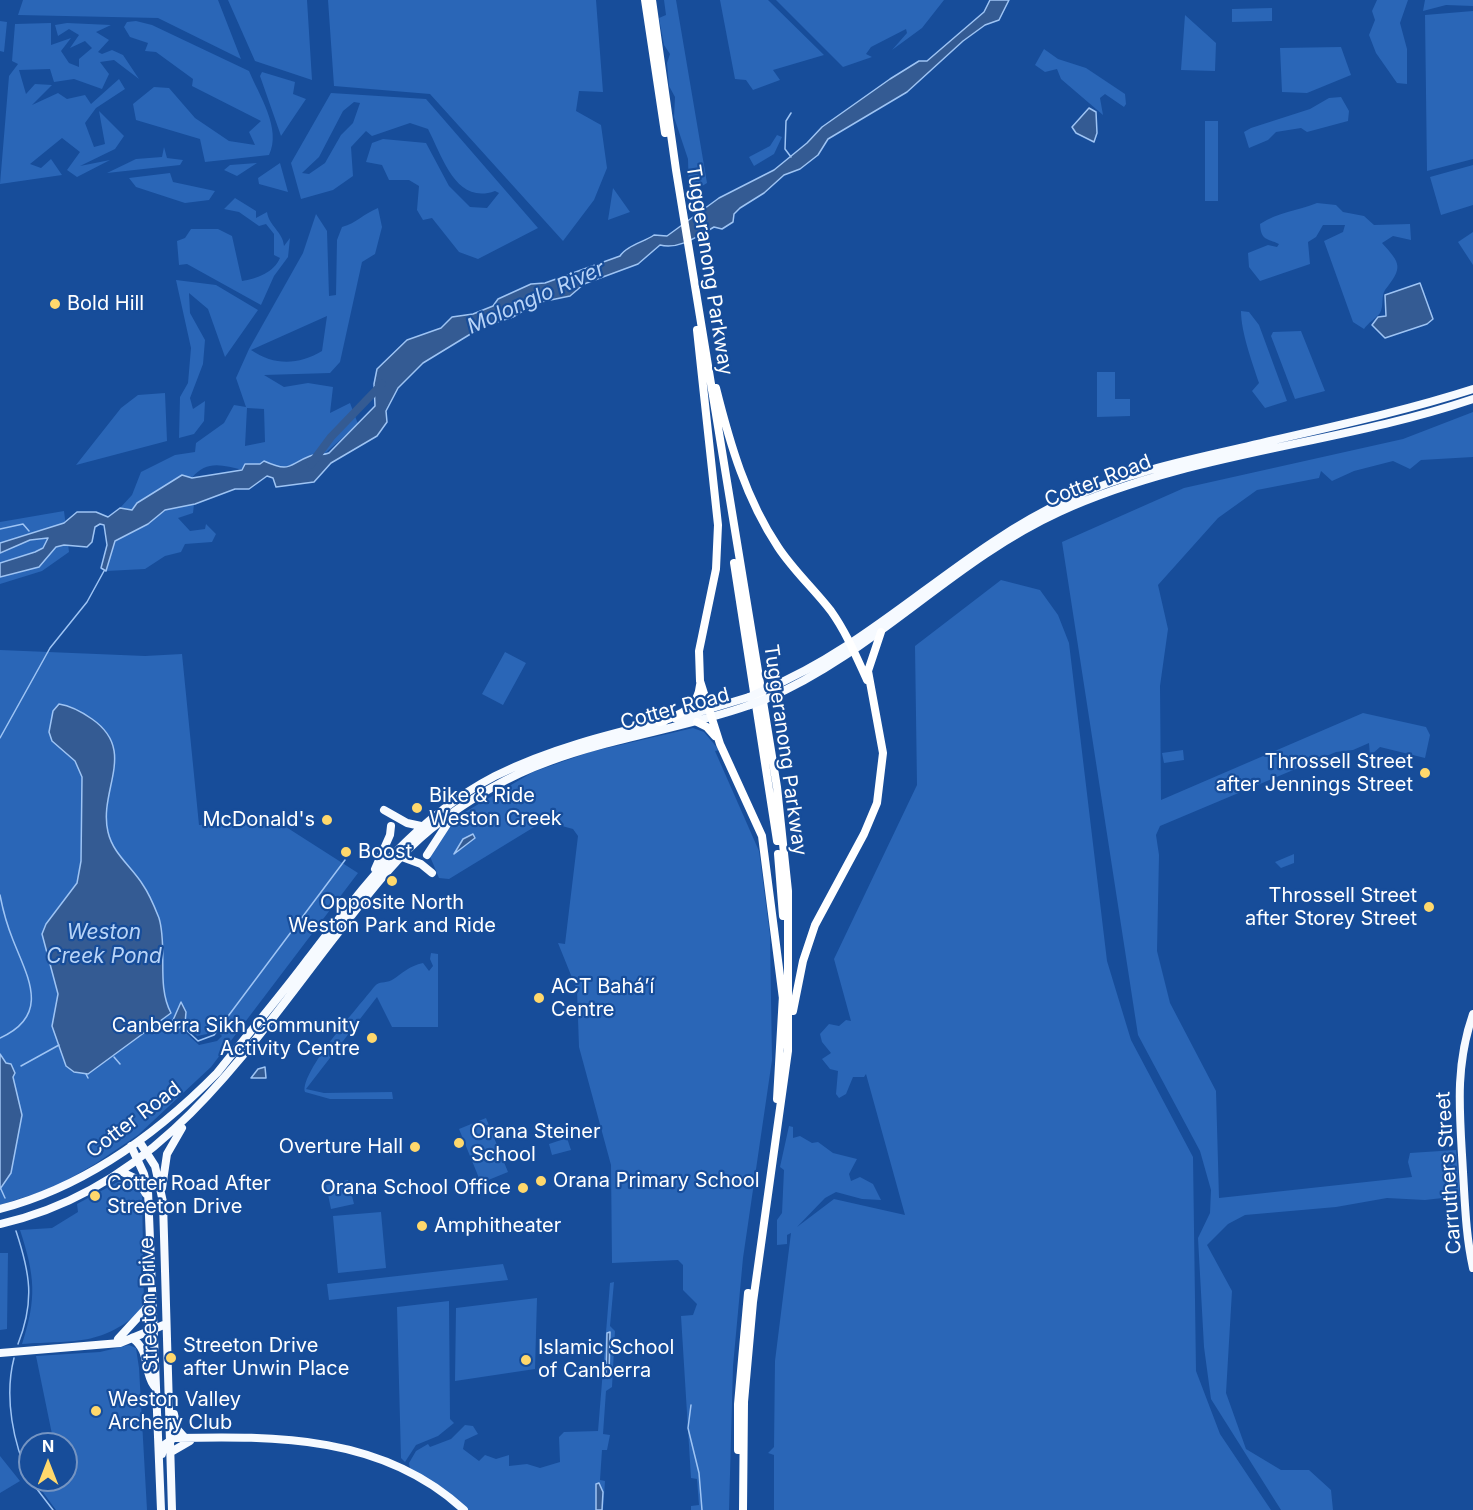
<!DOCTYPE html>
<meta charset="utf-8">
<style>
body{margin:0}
#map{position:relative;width:1473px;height:1510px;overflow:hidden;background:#174d9a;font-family:Inter,sans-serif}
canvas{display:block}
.north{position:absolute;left:18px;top:1432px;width:60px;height:60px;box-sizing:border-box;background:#174d9a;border:2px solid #7494c2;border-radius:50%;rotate:0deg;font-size:16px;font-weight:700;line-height:24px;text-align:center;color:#fff}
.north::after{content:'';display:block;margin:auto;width:21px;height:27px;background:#ffd86c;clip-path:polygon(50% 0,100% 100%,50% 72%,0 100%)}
</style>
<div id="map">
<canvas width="1473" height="1510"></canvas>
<div class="north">N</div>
</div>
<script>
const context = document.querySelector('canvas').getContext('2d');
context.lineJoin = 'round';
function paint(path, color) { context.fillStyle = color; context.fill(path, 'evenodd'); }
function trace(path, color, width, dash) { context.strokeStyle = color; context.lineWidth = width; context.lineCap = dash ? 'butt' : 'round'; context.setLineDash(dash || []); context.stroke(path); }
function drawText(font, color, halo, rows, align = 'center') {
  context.font = font + ' Inter,sans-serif'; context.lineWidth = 4.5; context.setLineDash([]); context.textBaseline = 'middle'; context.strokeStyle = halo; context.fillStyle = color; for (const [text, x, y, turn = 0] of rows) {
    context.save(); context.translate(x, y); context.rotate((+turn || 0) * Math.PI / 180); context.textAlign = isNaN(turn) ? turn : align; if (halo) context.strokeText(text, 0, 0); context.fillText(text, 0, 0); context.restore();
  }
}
const green = new Path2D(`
 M23,0H218L241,59L158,18L18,15Z
 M228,0H307L312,80L255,61Z
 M328,0H596L603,92L579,91L576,111L601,125L607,168L594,200L563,241L430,94L334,86Z
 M664,0H676L707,183L689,194L688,159L674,117L675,97L669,86L667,63L670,54L664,45L659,18L666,15Z
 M720,0H768L824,55L773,70L780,80L753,90L746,80L735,79Z
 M776,0H944L922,28L892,50L907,33L906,29L871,47L866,54L872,57L843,67Z
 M1377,0H1408L1400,23L1407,49V84L1397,83L1376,53L1369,35L1375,20L1372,11Z
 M1425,0H1473V6L1446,5L1423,11Z
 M1272,8V21L1232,22V9Z
 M1473,11V159L1427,171L1425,15Z
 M1185,15L1216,43L1215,71L1181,70Z
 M0,21L7,22L4,52L0,51Z
 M136,21L152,25L249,71C259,95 282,129 269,155L205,162L200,139L136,120L133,104L154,87L169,88L195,118L229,141L255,145L249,132L261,121L192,86L193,79L156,52L145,51L148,43L130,37L124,27L127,22Z
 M51,23V45L71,38L61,51L69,63L79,67V59L92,48L85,41L70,48L79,35L69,29L58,36L55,25L67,23L111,25L96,32L109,40L98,52L102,54L112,50L123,55L139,79L114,60L100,62L109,74L102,89L74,79L54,82L50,69L19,70L26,94L35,84L52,85L32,105L58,93L67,99L85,95L91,104L119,79L125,89L96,108L85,123L94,147L105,144L99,111L124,136L115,149L80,166L110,160L77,177L67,170L80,152L62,138L30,164L41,168L51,159L62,175L0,184L9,76L18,64L12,61L15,24Z
 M1341,47L1351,75L1307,93L1282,92L1280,48Z
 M1044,49L1058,59L1086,68L1125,94L1126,104L1124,107L1105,94L1100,98L1103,115L1061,79L1057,69L1045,72L1035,65Z
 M262,72L295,82L293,94L306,99L281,136L260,76Z
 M331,93L426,99L538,228L478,259L459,252L432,218L423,220L417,210L419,186L409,180H389L382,165L366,162L372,143L383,139L426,143L449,186L470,207L487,208L499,193L495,191C456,205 443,158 428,129L410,123L372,136L366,131L351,147L353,176L333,190L301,199L291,163ZM354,102L360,103L353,123L341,135L325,163L309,174L302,173L319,157L343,111Z
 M1341,97L1349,111L1348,121L1307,132L1301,128L1276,132L1268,140L1249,148L1244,132L1251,128L1310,109L1329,98Z
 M1205,121H1218V201H1205Z
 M777,135L782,137L774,154L754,166L749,157L770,146Z
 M164,147L167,158L183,160L180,165L107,173L136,159L162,157Z
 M257,163L237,176L224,170L230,165Z
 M280,163L288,192L259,184L258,178Z
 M1473,165V205L1441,215L1430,177Z
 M170,173L173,182L215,191L209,200L185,203L136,187L129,178Z
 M613,188L630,212L608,220Z
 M235,198L256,211V218L267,212C269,226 283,232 284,246L290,238L288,257L274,276L261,305L187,264L179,265L177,241L185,238L191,229H218L232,236L242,281C257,279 274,272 280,258L274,255V234L266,224L259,226L239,212L224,209Z
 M1317,203L1336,205L1343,212L1364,216L1374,225L1410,224L1411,240L1393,236L1382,243C1401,264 1403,267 1385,290C1381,296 1384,306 1380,313C1376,318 1368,323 1364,329L1353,322L1324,241L1343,232L1345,225H1323L1316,237L1308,242L1310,264L1260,281L1249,267L1248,253L1268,245L1277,247L1279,244C1267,238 1261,241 1260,224C1278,212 1297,211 1317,203Z
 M378,208L382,227L375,254L362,262L340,362L330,373L264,375L284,387L308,383L333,387L330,413L350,403L358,424L322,456L312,455L292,467H278L264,461L260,464H245L243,470C222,465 206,460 192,478L182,475L137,503L132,510L120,508L132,495L141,472L175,455L195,452L196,443L224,423L234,405L246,407L236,378L249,349L303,253L316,214L327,231L329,296L336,295L337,240L342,227C357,223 363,214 378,208ZM327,316L322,351C298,365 275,366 251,350ZM247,408L264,409L265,442L245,446Z
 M1473,232V265L1458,242Z
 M176,280L216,285L258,310L225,357L208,309L189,293L190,313L205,340L203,364L190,398L193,409L205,401L204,421L194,434L179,438L180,397L188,383L191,348Z
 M1241,311L1249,312L1259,325L1287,401L1265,408L1252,391L1259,383C1252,362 1241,332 1241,311Z
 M1301,331L1325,391L1295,399L1271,336L1273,332Z
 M1097,372H1115V399H1130V416L1097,417Z
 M165,393L167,441L76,465L121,408L138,395Z
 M1473,412V457L1421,460L1410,469L1393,461L1354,471L1332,481L1321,471L1319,478L1257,490L1218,518L1158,585L1168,629L1160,686L1161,800L1363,713L1426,727L1430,735L1425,758L1380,747L1370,756L1369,743L1353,750L1336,752L1160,826L1156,835L1159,855L1157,951L1170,1003L1216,1091L1219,1198L1412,1177L1408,1162L1410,1153L1456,1150L1460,1196L1425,1200L1387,1198L1336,1207L1245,1215L1228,1224L1207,1245L1232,1291L1226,1393L1246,1449L1281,1470H1309L1331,1490L1333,1510H1281L1211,1399L1204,1347L1198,1238L1210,1213L1211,1190L1200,1151L1138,1035L1062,542L1184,488L1403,439Z
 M194,504L193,513L178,518L190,531L205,529L206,524L216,534L212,542L185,544L181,552L165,556L145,569L106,571L115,540L148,524L165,510Z
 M64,511L69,552L42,571L0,584V522Z
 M1001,580L1040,590L1058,615L1069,643L1107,961L1131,1040L1193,1157L1196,1371L1220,1434L1271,1510H774V1455L768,1453L774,1447L775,1361L791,1233L787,1235V1244L777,1245V1220L782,1213L784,1170L780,1167L789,1126L793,1127V1138L800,1136L812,1143L818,1142L833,1153L857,1159L849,1174L851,1181L860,1177L873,1184L881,1200L862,1199L836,1192L825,1198L797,1227L834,1199L905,1215L866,1074L864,1077H853L846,1094L839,1098L836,1094L838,1071L830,1069L822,1059L831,1053L822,1042L820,1034L829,1024L839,1026L846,1020L851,1021L834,959L917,785L915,646Z
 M0,650L145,656L182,654L199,825L272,818L358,873L211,1067L138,1135L95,1164L53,1188L0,1205ZM211,1026L222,1036L217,1041L199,1045L186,1033L191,1030L197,1036L207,1034Z
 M505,652L526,663L503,705L482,694Z
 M693,728L704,732L719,750L715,751L759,851L770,935L772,1060L743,1258L733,1366L729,1510H691V1506L699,1505L697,1479L691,1478L681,1316L693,1315L697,1304L683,1290V1265L678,1260L612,1263L611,1165L579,1047L577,990L558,943L565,944L578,836L573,829L544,821L449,879L439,878L429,854L451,823L465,812L533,772L590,752Z
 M1183,750L1184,760L1164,763L1162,753Z
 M1294,854V863L1281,868L1275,862Z
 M431,953L438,954V1027H392L377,997L306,1089L324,1093L392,1092L393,1099H330L305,1092C300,1072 360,1005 374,987C380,980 384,984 392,980C403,973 409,966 423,963L429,971L433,966L430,959Z
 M486,1118L508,1172L481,1183L459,1129Z
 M567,1138L571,1150L552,1155L549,1144Z
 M125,1178H129L142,1191L144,1308C102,1347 75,1340 22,1344C37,1298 35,1276 20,1230L52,1228L78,1212L77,1204Z
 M348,1180L354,1204L331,1209L326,1185Z
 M381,1212L386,1268L338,1273L333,1216Z
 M0,1253H8L7,1329L0,1330Z
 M503,1264L508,1280L329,1300L327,1284Z
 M614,1282L610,1326L615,1331L612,1387L606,1391L603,1434L610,1435L607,1450H602L600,1480L605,1481L603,1510H469L447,1493L410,1469L409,1463L416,1451L428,1444L430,1447L451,1439L465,1425L473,1426L478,1434L465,1440L463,1449L479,1461L485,1455L496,1459L509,1455V1466L527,1464L540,1468L560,1462L559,1437L564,1432L598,1431L610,1283Z
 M537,1298L535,1369L455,1381L456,1308Z
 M449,1301L450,1419L454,1423L438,1436L416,1445L405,1462L401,1458L397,1307Z
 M129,1345L136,1348L139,1368L147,1510H56L34,1480H66V1444H54L36,1356L100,1352Z
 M0,1456L20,1481L0,1493Z`);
const water = new Path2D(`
 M990,0H1009L999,20L985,25L963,41L907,92L828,139L818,155L800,169L784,175L764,193L740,208L734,214L733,222L722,229L714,227C698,236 679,250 660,245L638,264L584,284L570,296L536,303L513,317L482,327L423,363L398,388L386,411L387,422L377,436L331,463L314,482L276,487L273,478L267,476L249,489H235L195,504L165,510L148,524L115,541L106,571L101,568L107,545L104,525L100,524L95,527L92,542L87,547L64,545L56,547L39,567L0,577V563L35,552L43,548L48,538L30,540L0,553V543L64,523L77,512H96L108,517L120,508L132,510L137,503L182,475L192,478L242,470L245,464H260L264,461C291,473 287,465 310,456C316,453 322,456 329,453L375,406L374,384L377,369L407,340L441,328L452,317L473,314L493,306L498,299L531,284L545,283L620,256C626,246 644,242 654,235L667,236L719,198L774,170L807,143L822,127L890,79L919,61H927L984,12Z
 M1089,108L1096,112L1097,133L1094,142L1076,133L1072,127Z
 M1420,283L1433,319L1427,324L1385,338L1372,325L1378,317L1386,316L1385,295Z
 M59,704C72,706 82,712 92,719C138,751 98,790 108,832C113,854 132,867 143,885C150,895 155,908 159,918C168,948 156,985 171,1013L88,1074L74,1072L66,1066L52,1026L58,994L42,934L46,924L77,883L81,861L82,777L75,761L52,741L49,732L53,711Z
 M473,834L475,838L454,854L463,839Z
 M181,1002L186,1012L185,1024L177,1029L170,1027Z
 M0,1054L6,1063L11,1064L15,1073L13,1077L22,1115L11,1173L0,1189Z
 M265,1067L266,1078H251L258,1069Z
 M610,1332L609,1376L606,1377L607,1333Z
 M599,1483L603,1492L602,1510H596V1484Z`);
const stream = new Path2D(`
 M791,157L785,149L786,121L791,113
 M0,529L23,524L29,531
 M0,738L50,648L87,602L104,571
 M0,895C3,911 7,925 13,940C28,978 51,1015 0,1038
 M182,1026L198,1041L214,1035L345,860
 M114,1057L120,1064
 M21,1066L59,1045
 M86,1074L88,1078
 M0,1187L5,1198
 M16,1231C30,1273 35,1301 18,1344
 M14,1358C4,1397 13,1444 30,1479
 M691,1405L688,1428L699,1473L702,1510
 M30,1480L53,1510`);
const river = new Path2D(`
 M311,464L331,437L382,384`);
const major = new Path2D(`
 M764,690C876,644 958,550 1067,500C1121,475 1178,462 1236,449C1315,430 1395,414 1473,389
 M766,699C874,653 952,561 1059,512C1190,452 1337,445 1473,399
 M676,719L749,697
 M384,810L407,823L421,826
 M427,855L453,815
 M402,857L421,864L432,873
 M375,869L390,835L391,826
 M1473,1014C1454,1068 1460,1116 1463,1172C1465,1205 1466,1237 1473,1268
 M139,1141L155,1166L163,1202L172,1510
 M131,1146L144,1174L148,1191L161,1510
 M122,1172L137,1179L146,1194
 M162,1188L167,1154L182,1128
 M0,1209C84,1187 156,1135 217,1073C247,1035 279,998 308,959C362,888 414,818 495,776C550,749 606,735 664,721
 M0,1224C157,1189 241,1058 334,938C364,900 393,860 431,829C466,801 508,776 550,761C615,737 685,728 750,705
 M132,1338C151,1351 143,1371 154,1386
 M118,1339L152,1302
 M0,1353L120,1343L166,1324
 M174,1414L177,1429L185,1438
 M171,1452L190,1441
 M162,1454L164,1445L174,1438C277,1436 383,1435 464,1510`);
const highway = new Path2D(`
 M645,0L665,133
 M652,0L676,170L777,787L788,891V1051L753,1302L744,1402L743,1510
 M697,330L718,525L716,569L699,651L700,681L720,744L762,836L783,999
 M716,388C730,444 746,499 778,547C793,570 814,589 831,611C846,632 856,656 867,680
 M734,563L777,841
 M660,722C679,715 698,709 700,685
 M697,722L707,727L715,736
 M778,854L783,916
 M793,1011L803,961L815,925L864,834L877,803L883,753L868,671L881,632
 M777,1099L783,995
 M738,1450V1404L748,1293`);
const majorBridge = new Path2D(`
 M749,697L764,690
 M750,705L766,699`);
const markers = [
 [55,304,6,"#ffd86c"],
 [1425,773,6,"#ffd86c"],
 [417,808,6,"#ffd86c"],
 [327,820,6,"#ffd86c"],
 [346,852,6,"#ffd86c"],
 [392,881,6,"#ffd86c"],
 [1429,907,6,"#ffd86c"],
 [539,998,6,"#ffd86c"],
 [372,1038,6,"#ffd86c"],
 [459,1143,6,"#ffd86c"],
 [415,1147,6,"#ffd86c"],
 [541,1181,6,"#ffd86c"],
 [523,1188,6,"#ffd86c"],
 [95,1196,6,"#ffd86c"],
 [422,1226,6,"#ffd86c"],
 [171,1358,6,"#ffd86c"],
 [526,1360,6,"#ffd86c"],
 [96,1411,6,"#ffd86c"]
];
const streetNames = [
 ["Tuggeranong Parkway",709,270,81],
 ["Cotter Road",1098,481,-21],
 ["Cotter Road",675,709,-15],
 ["Tuggeranong Parkway",785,750,82],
 ["Cotter Road",134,1120,-37],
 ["Carruthers Street",1449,1173,-94],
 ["Streeton Drive",149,1305,-92]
];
const poiNames = [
 ["Bold Hill",67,304],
 ["Throssell Street",1413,762,"right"],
 ["after Jennings Street",1413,785,"right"],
 ["Bike & Ride",429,796],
 ["Weston Creek",429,819],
 ["McDonald's",315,820,"right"],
 ["Boost",358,852],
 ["Throssell Street",1417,896,"right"],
 ["after Storey Street",1417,919,"right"],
 ["Opposite North",392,903,"center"],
 ["Weston Park and Ride",392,926,"center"],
 ["ACT Bahá’í",551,987],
 ["Centre",551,1010],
 ["Canberra Sikh Community",360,1026,"right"],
 ["Activity Centre",360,1049,"right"],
 ["Orana Steiner",471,1132],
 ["School",471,1155],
 ["Overture Hall",403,1147,"right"],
 ["Orana Primary School",553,1181],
 ["Cotter Road After",107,1184],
 ["Streeton Drive",107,1207],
 ["Orana School Office",511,1188,"right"],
 ["Amphitheater",434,1226],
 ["Streeton Drive",183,1346],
 ["after Unwin Place",183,1369],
 ["Islamic School",538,1348],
 ["of Canberra",538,1371],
 ["Weston Valley",108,1400],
 ["Archery Club",108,1423]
];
const waterNames = [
 ["Molonglo River",536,298,-24],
 ["Weston",104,933],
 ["Creek Pond",104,957]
];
paint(green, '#2a66b7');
paint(water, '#345b93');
trace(water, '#9ec4f4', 1.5);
trace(stream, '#9ec4f4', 1.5);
trace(river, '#345b93', 8);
trace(major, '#f6faff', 8);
trace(highway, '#fff', 8);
trace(majorBridge, '#f6faff', 8);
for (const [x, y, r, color] of markers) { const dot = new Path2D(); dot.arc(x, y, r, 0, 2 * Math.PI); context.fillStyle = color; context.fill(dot); trace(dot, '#174d9a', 2); }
drawText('20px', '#fff', '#174d9a', streetNames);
drawText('20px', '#fff', '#174d9a', poiNames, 'left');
drawText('italic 21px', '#b8d4f8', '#174d9a', waterNames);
</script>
